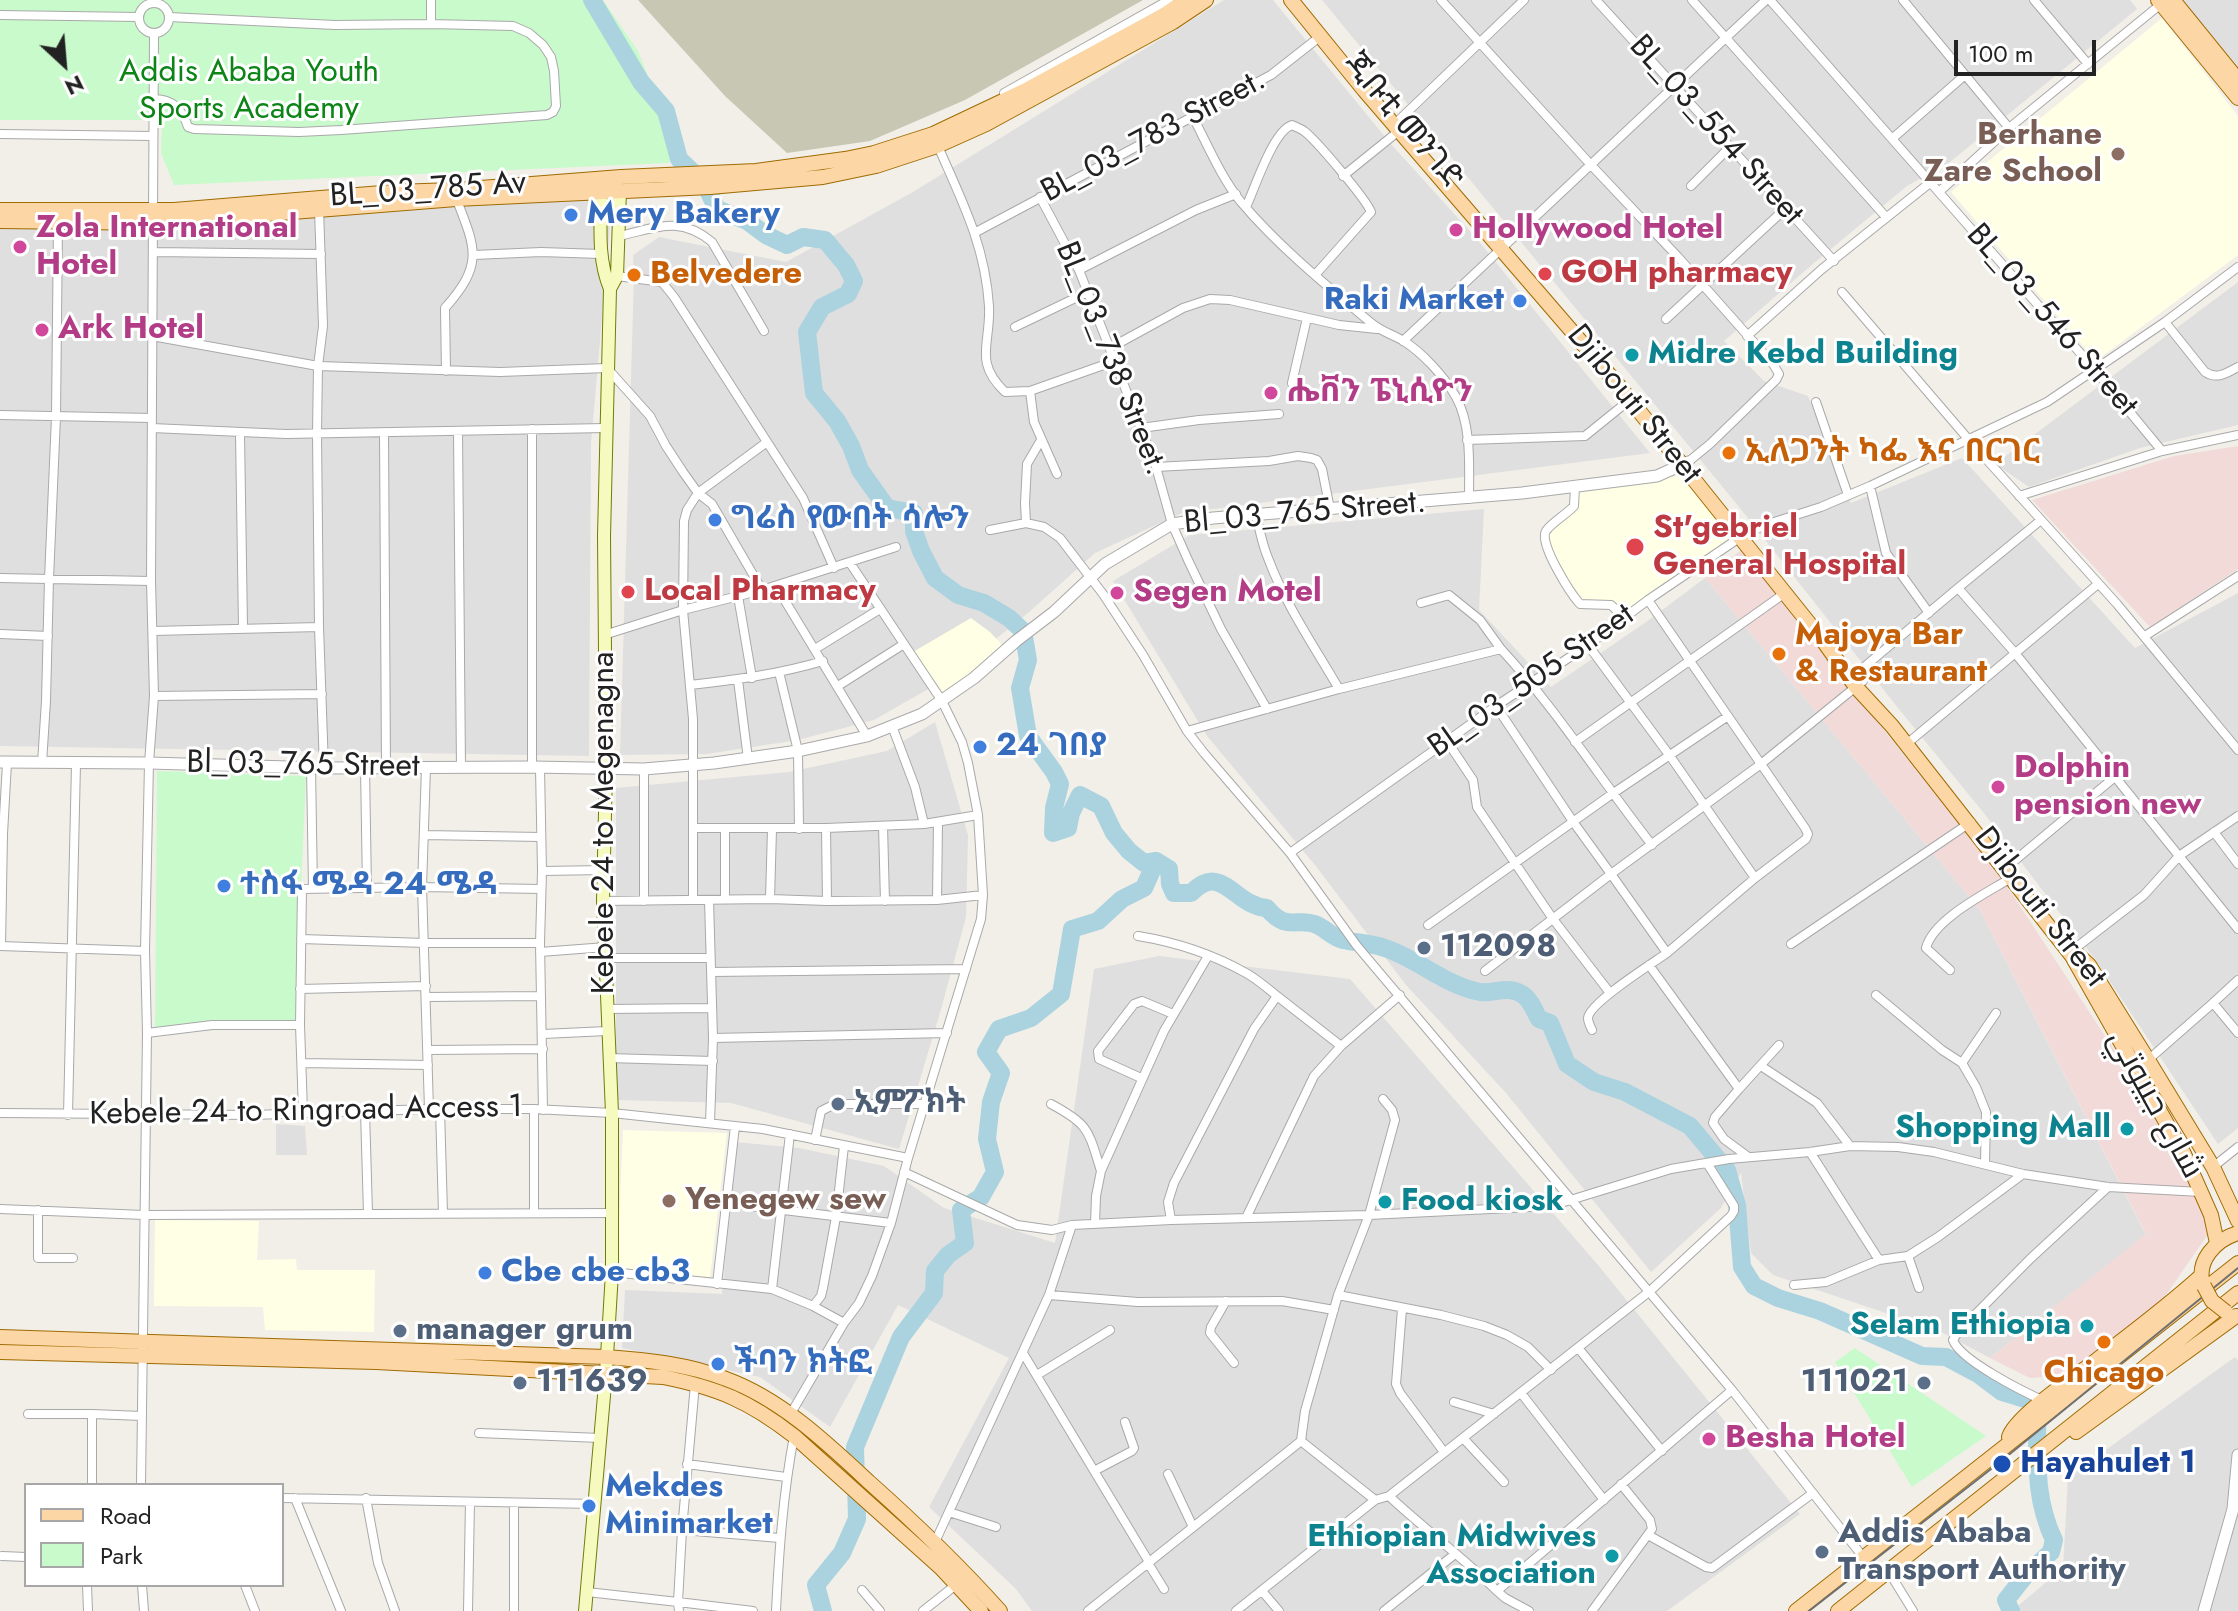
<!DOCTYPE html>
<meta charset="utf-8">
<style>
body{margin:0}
#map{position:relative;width:2238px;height:1611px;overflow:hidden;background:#f2efe9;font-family:Jost,sans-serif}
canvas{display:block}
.legend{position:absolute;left:24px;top:1483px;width:260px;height:104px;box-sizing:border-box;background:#fff;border:2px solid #a7a7a7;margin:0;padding:10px 14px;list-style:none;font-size:24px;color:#222}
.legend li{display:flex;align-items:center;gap:16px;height:40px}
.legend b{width:40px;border:2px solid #a7a7a7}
.north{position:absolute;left:24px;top:24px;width:80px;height:80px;-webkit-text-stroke:6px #fff;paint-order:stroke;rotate:154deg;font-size:22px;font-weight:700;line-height:32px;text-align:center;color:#222}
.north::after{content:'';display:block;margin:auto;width:28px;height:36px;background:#222;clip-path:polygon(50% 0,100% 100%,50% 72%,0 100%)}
.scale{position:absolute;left:1954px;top:40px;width:142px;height:36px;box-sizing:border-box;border:4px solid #222;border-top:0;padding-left:10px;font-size:24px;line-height:28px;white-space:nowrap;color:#222;-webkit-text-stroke:6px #fff;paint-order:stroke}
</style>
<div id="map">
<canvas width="2238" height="1611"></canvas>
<ul class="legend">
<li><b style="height:10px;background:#fcd6a4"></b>Road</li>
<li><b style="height:22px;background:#c8facc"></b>Park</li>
</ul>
<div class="north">N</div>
<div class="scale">100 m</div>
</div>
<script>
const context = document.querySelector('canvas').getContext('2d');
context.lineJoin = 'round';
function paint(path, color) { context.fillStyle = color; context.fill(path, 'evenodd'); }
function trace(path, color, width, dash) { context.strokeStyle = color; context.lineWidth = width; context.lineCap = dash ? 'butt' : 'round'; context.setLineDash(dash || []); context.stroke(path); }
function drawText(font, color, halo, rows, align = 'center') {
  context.font = font + ' Jost,Cairo,"Noto Sans Ethiopic",sans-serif'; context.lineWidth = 6; context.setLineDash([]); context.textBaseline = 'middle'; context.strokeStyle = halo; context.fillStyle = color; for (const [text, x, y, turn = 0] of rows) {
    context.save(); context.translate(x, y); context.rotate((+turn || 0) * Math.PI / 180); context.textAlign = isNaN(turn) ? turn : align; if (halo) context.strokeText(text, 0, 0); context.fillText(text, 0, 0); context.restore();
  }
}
const residential = new Path2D(`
 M1224,0H1273L1390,143L1477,239L1650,453L1182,513L1095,553L1028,613L946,679L874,720L798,740L707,754L620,755L634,275L633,255L659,237L786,262L913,192Z
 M1322,0H2130L2137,9L1950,162L1907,186L1814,263L1724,341L1764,381L1808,396L1851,503L1962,458L2135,648L2238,593V1128L2218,1144L2097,962L1983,812L1898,708L1735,502Z
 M2182,0H2238V66Z
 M613,191L591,444L589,756L0,746V223Z
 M2238,282V425L2140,448L2029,487L1995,464Z
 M1484,509L1479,610L1551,687L1646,622L1705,578L1980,910L2146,1235L1990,1358L1939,1331L1773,1275L1751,1253L1741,1173L1721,1208L1651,1272L1506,1093L1406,985L1315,865L1207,736L1113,581L1190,535Z
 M935,722L968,835L966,917L940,1013L899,1149L731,1103L616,1100V788L789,772L887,751Z
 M1159,956L1350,979L1598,1265L1800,1514L1667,1611H1032L1016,1589L929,1507L1009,1358L898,1305L830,1427L760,1377L622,1348L625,1290L722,1294L735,1142L799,1148L884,1166L944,1208L1055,1243L1094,969Z
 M276,1124L305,1126L307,1155H276Z
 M2235,1357L2238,1360V1611H2012L2063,1568L2068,1477Z`);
const commercial = new Path2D(`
 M2238,446V569L2150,627L2032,500L2174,456Z
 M1741,550L2003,880L2175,1143L2218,1220L2152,1315L2070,1375L2030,1378L1990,1358L2146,1234L1980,910L1705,578Z`);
const education = new Path2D(`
 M2162,18L2238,116V255L2096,361L1951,192Z
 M1684,475L1732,539L1625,612L1613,602L1581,601L1564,576L1548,543V539L1550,533L1576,509L1579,491Z
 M971,618L990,632L1005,648L945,695L913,652Z
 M623,1130L727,1133L710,1277L617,1269Z
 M155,1220L259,1221L257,1260L296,1259L297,1270H375L374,1332L265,1330L263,1307L154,1306Z`);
const construction = new Path2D(`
 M638,0H1143L965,100L870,141L787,153L725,96Z`);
const park = new Path2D(`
 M0,0H603L638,51L653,89L668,115L675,158L668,163L174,185L161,153L162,120H0Z
 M157,771L306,776L295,1025L155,1034Z
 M1855,1348L1986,1436L1912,1487L1835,1362Z`);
const river = new Path2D(`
 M592,0L641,82L666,111L679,159L705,184L717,209L747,221L766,235L787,245L803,237L825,240L846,265L854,281L848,294L822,307L807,332L814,393L837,421L851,446L860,470L887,508L914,513V531L921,551L935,578L958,595L984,603L1009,618L1023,631L1028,660L1020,688L1028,736L1054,772L1060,784L1054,808L1053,833L1068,828L1071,813L1080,795L1101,806L1114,833L1129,851L1144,863L1156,861L1169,869L1170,884L1174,893H1191C1222,861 1234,906 1267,908C1287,933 1298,916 1317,925C1326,929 1332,937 1343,940C1357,943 1371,943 1385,948C1418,959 1446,986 1480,992C1494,994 1507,985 1522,994C1531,1000 1534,1010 1539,1019L1550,1023L1567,1064L1594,1082L1625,1092L1690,1126L1727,1170L1737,1205L1742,1267L1754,1286L1778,1298L1820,1311L1922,1356L1946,1357L1978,1374L2002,1392L2028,1400L2037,1407C2038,1455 2033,1496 2054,1540L2051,1552L2025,1576L2006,1600L2011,1611
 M823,1611L816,1585L842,1553L857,1519L855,1447L901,1337L934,1293L935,1271L948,1255L965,1243L961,1210L981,1197L995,1172L987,1139L991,1102L1001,1073L986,1052L999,1029L1031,1018L1061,994L1072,929L1098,921L1122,899L1144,888L1156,861`);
const minor = new Path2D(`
 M1441,0L1591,165L1678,257L1773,364L1779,374L1776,380L1710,444L1688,462
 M1596,0L1834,261
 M1692,0L1886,217
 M1770,0L2096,371L2162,451
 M1903,0L2009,128
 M2034,0L2088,64
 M139 18a15 15 0 1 1 30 0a15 15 0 1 1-30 0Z
 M0,15L139,17
 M431,24V0
 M1004,93L1169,0
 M153,99C173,99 182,109 188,127L194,129L299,132L341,130L547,115L553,112L556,106L554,71L551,57L543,45L529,33L513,26L431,24L335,25L169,17
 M1193,117C1208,146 1221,177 1241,202C1279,247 1326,285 1370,322C1380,331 1391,334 1402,340C1422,352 1444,376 1456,397C1472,426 1469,466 1469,499
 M1399,120L1524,0
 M0,134L153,136
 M1893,138L1965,75
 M937,144C961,199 985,244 989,306C991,344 973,361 1005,392L1030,391L1115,361
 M1343,176L1405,126
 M1691,186L1730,147
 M1939,192L2009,128L2161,4
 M1040,197L1079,270L1156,467L1172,524L1188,560L1221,629L1267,709
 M1246,207C1255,188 1273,131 1292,125C1294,126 1301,129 1304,131C1316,140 1366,199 1371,212L1315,275
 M319,209L323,326L318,366L317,433L319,627L324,768
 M976,232L1271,75L1322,35
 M619,236C656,228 679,215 712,242L764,331
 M153,252L321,254
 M474,255L541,252L601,254
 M1079,270L1196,210L1236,194
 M617,276L662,282L674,297L803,498L834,568
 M1842,292L1969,440L2117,604L2238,750
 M1666,319L1786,208
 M2165,322L2205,372C2218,380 2226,373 2238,367
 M1015,327L1088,292
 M152,336L318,366L500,372L607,368L650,416L666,446L683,472L698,493L712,504L762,590
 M1747,336L1822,269L1931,182
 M1403,341L1766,0
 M1110,348L1183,308L1210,299L1230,300L1339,325L1377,329
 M446,371L445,308C484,264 476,249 456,198
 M1292,383L1307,318
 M1030,391L1034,422L1057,474
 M1816,402L1848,495
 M0,415L152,418
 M152,428L286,434L606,428
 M1141,428L1199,420L1279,414
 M458,431L461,768
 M384,432L386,767
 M240,433L243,628
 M1467,440L1585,436L1632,398
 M1156,467L1269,461L1298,456L1311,458L1317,460L1322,469L1330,509
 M1870,486L1886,553L1929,613
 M1575,487L1574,506C1567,514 1551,523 1546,531C1538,543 1571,594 1580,604L1611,605L1625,618
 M2019,496L2162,451L2238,435
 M1256,516C1260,530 1262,544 1268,558C1285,604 1314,646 1339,689
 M1026,523L1025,503L1027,464L1041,440
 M990,530L1026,523L1044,527L1060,538L1103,594L1143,655L1187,731L1204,753L1290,853L1357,946L1732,1390L1863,1557
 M0,578L151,581
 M776,586L867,736
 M1958,588L2041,520
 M738,596L752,678
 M1421,603L1449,595L1480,620L1501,649
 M153,631L319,627
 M0,634L48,636
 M604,635L683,610L762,590L896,547
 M2145,636L2238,576
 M1588,645L1670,756L1755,878
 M815,649L880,609
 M779,672L798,751L799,829
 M1857,673L1958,588L2015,653L2238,929
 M738,680L748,759
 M690,685C735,680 779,674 823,661
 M838,686L904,644
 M154,696L322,694
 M1496,706L1574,823L1611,874L1761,764L1863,681
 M892,726L915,787L924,824
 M1187,731L1339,689L1501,649C1557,710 1601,780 1652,845
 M1447,741L1473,780L1477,807L1553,919L1610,993
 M1575,742L1785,593
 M1909,742L2098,584
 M42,763L46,701L49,579L56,417L58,222
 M311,767L313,889
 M365,767L367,889
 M532,767V429
 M426,768L422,887L429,1109
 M540,768L542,871L540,943L543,1110
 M644,769V901
 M883,826L885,901
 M694,828H826
 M2214,832L2238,864
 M424,835L541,837
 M1290,853L1496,706L1588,645L1648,600L1745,534L1768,524L1821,507L1870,486L2047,402L2165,322L2238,267
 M2007,867L2116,776
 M542,871L604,870
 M725,899V829
 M770,899L772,829
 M693,900V719L683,610L684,521L687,510L698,493L767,442
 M709,900L713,1038L710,1123
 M937,900L938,823
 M603,901L770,899L827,901L937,900L983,895
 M827,901L826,828L924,824L978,815
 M1428,925L1612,794L1728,716
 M1138,936C1175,942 1214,955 1246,973C1257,979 1267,988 1277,996L1254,1029L1174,1183L1168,1202L1171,1220
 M301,939L425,943H540
 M1791,944L1971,822
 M0,946L145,951
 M1,946L3,834L7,763
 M2073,950L2144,895L2179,856L2238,816
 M540,952L606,947
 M606,958H710
 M1649,965L1739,1089L1779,1045
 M1950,970L1926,948C1934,918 1989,892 2014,876
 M1485,971L1611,874L1667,953L1755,878L1806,839L1808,834L1805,828L1648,600
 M711,972L966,969
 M2238,980L2213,1003L2238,1033
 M300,989L426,986
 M1876,995L1942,1050L1962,1063L1976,1087L1986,1112L1985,1164
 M1277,996L1341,1046
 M426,997L541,996
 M607,1009L712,1008
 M1592,1030C1590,1026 1588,1022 1588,1018C1589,1003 1653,963 1667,953
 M147,1033L212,1025H300
 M543,1034L607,1031
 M713,1038L947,1033
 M428,1050L543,1049
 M608,1058L713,1061
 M2148,1060L2213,1003
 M302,1063L428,1065
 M1962,1063L1996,1013
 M1761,1066L1817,1103L1850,1146
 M1141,1078L1099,1059L1098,1051L1134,1004L1142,1001L1173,1014
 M1739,1089L1715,1117L1713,1123L1724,1139L1747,1156
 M1051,1104C1090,1125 1088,1130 1101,1171
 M440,1109L443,1213
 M365,1111L368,1213
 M303,1112L300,1025L302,889L422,887L541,889
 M0,1113L253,1115L429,1109H534L612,1113L763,1129L908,1158
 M68,1115L76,764
 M815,1140L821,1111L835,1104H925
 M1810,1152L1879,1260
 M2213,1167L2238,1147
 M904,1172L1017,1225L1052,1230L1072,1225L1171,1220L1369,1215L1551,1206L1671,1169L1729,1159L1810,1152L1850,1146L1898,1147L1934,1152L2023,1174L2108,1187L2201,1192
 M726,1203L891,1223
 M0,1209L144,1215L612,1213
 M38,1210V1258H73
 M534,1212V1109
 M1246,1218L1314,1076L1341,1046L1400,995
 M1095,1224L1096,1196L1101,1171L1164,1031L1208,956
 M1908,1256L1919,1288
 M612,1272L772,1289L813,1306L844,1323
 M717,1284L735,1126
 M1794,1285L1826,1282L1879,1260L1908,1256L1938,1237L2023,1174
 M772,1289L790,1134
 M1049,1295L1138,1302L1282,1301L1334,1310
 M1338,1295L1441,1315L1484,1326L1507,1335L1528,1347L1551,1370
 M1226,1301L1211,1327L1210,1333L1234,1363
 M813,1306L821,1296L823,1288L836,1217L844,1146
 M1402,1309L1396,1384L1400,1393L1444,1452
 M1579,1349L1662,1451
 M1023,1353L1149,1562
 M1037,1375L1110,1330
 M695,1384L682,1530L678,1602L753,1611
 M1521,1393L1604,1500
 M2044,1401C2022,1391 1960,1360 1953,1340L1958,1332L2030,1259L2108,1187
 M1454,1402L1494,1414
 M28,1414H92
 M790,1415L844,1323L859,1303L872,1276L891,1223L908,1158L981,919L983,895L978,815L968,763L962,742L942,701L850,563
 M479,1433L600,1438
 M1463,1438L1504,1482
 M1301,1441L1375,1500
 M687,1464L786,1477
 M1094,1471L1132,1451L1134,1448L1125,1422
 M1168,1474L1193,1527
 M92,1485V1414L142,1416
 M141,1485L147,1033L145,951L149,763L154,696L151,581L154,33
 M1389,1496C1424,1529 1463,1557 1497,1591L1732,1390
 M282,1498L595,1504
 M295,1498L341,1611
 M366,1498L378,1563L395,1611
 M949,1512L996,1527
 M682,1530L780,1538
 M1648,1535L1706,1567L1712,1568L1813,1493
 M935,1542L1049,1295L1072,1225
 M2,1556L26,1557
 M1148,1563L1164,1589
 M1889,1572L1913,1611
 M87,1585L88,1611
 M142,1585L144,1611
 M245,1585L255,1611
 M862,1590L880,1611
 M1262,1591L1279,1611
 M1497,1591L1505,1598L1529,1611
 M587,1592L678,1602L679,1611
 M468,1611L470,1502
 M514,1611V1503
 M776,1611C779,1552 783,1494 794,1436
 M923,1611L957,1584
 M1088,1611L1301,1441L1305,1411L1338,1295L1369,1215L1395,1120L1392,1110L1383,1099
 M1236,1611L1375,1500L1389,1496L1650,1291L1731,1216L1734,1211V1206L1707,1163
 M1384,1611L1455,1554
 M1592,1611L1652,1529L1650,1520L1621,1484`);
const tertiary = new Path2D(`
 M0,762L149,763L324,768L532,767L644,769L714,763L798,751L867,736L922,714L974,678L1016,641L1054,612L1105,564L1172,524L1213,518L1522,493L1657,476L1688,462
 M2204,1611L2233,1509L2238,1455`);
const secondary = new Path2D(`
 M610,289L617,276L620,190
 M585,1611L606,1373L612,1272V1113L603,901L606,769L604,536L610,289C597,258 601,225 601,192`);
const primary = new Path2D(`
 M1291,0L1364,90L1619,386L1824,642L1856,687L1892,726L2072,956L2184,1154L2211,1215L2217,1243
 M2158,0L2238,98
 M2173,0L2238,80
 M0,210H174L394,192L455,190L621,177L756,171L845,159L874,153L933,134L1028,89L1164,15L1186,0
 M0,221L154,223L456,199L710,187L823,177L876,166L937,146L986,124L1173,22L1206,0
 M2072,949L2089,965L2148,1060L2213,1167L2238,1221
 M2203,1285C2196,1261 2215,1240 2238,1233
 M0,1337L606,1357C646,1360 688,1364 726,1379C781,1399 827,1443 869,1482C915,1523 959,1565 1000,1611
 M0,1352L376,1362L663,1377C718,1388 749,1401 794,1436L941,1568L981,1611
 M2076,1432L2236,1316
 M2009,1437C2015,1416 2079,1374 2098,1359C2133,1332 2168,1306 2201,1276
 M1796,1611L2238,1263
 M1838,1611L2238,1293`);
const tram = new Path2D(`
 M1809,1611L2000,1462L2238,1268`);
const primaryBridge = new Path2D(`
 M2204,1286L2212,1301L2226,1312`);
const markers = [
 [2118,154,8,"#8d6e63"],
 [571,215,8,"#3f7fe0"],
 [1456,230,8,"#d1479c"],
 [20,247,8,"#d1479c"],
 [1545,274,8,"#e0444e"],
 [634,275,8,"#e8710a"],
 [1520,301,8,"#3f7fe0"],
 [42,330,8,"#d1479c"],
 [1632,355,8,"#0f9aa8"],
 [1271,393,8,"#d1479c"],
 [1729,453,8,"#e8710a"],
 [715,520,8,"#3f7fe0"],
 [1635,547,10,"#e0444e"],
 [628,592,8,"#e0444e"],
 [1117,593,8,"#d1479c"],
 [1779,654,8,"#e8710a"],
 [980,747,8,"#3f7fe0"],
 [1998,787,8,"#d1479c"],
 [224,886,8,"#3f7fe0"],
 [1424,948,8,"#5c6f8a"],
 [838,1104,8,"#5c6f8a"],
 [2127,1129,8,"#0f9aa8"],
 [669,1201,8,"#8d6e63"],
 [1385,1202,8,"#0f9aa8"],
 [485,1273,8,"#3f7fe0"],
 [2087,1326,8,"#0f9aa8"],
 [400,1331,8,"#5c6f8a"],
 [2104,1342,8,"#e8710a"],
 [718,1364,8,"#3f7fe0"],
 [520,1383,8,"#5c6f8a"],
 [1924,1383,8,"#5c6f8a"],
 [1709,1439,8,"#d1479c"],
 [2002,1464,10,"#1a4fb4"],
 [589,1506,8,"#3f7fe0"],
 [1822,1552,8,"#5c6f8a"],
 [1612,1556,8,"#0f9aa8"]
];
const parkNames = [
 ["Addis Ababa Youth",249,73],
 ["Sports Academy",249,110]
];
const streetNames = [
 ["ጂቡቲ መንገድ",1402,122,50],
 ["BL_03_554 Street",1715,131,48],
 ["BL_03_783 Street.",1154,137,-28],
 ["BL_03_785 Av",428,191,-4],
 ["BL_03_546 Street",2051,321,49],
 ["BL_03_738 Street.",1110,359,68],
 ["Djibouti Street",1633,405,51],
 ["Bl_03_765 Street.",1305,514,-5],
 ["BL_03_505 Street",1532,682,-35],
 ["Bl_03_765 Street",303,766,1],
 ["Kebele 24 to Megenagna",605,823,-90],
 ["Djibouti Street",2039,908,52],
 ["شارع جيبوتي",2154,1105,61],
 ["Kebele 24 to Ringroad Access 1",306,1112,-1]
];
const educationNames = [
 ["Berhane",2102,136],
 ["Zare School",2102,173],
 ["Yenegew sew",685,1201,"left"]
];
const shopNames = [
 ["Mery Bakery",587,215],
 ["Raki Market",1504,301,"right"],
 ["ግሬስ የውበት ሳሎን",731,520],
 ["24 ገበያ",996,747],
 ["ተስፋ ሜዳ 24 ሜዳ",240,886],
 ["Cbe cbe cb3",501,1273],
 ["ችባን ክትፎ",734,1364],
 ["Mekdes",605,1488],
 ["Minimarket",605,1525]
];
const hotelNames = [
 ["Zola International",36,229],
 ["Hotel",36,266],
 ["Hollywood Hotel",1472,230],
 ["Ark Hotel",58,330],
 ["ሔቨን ፔኒሲዮን",1287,393],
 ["Segen Motel",1133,593],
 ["Dolphin",2014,769],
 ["pension new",2014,806],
 ["Besha Hotel",1725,1439]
];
const healthNames = [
 ["GOH pharmacy",1561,274],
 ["St'gebriel",1653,529],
 ["General Hospital",1653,566],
 ["Local Pharmacy",644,592]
];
const foodNames = [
 ["Belvedere",650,275],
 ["ኢለጋንት ካፌ እና በርገር",1745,453],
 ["Majoya Bar",1795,636],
 ["& Restaurant",1795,673],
 ["Chicago",2104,1374,"center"]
];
const cultureNames = [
 ["Midre Kebd Building",1648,355,"left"],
 ["Shopping Mall",2111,1129],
 ["Food kiosk",1401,1202,"left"],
 ["Selam Ethiopia",2071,1326],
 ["Ethiopian Midwives",1596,1538],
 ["Association",1596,1575]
];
const serviceNames = [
 ["112098",1440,948],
 ["ኢምፖክት",854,1104],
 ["manager grum",416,1331],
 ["111639",536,1383],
 ["111021",1908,1383,"right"],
 ["Addis Ababa",1838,1534],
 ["Transport Authority",1838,1571]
];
const transitNames = [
 ["Hayahulet 1",2020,1464]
];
paint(residential, '#e0dfdf');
paint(commercial, '#f2dad9');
paint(education, '#ffffe5');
paint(construction, '#c7c7b4');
paint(park, '#c8facc');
trace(river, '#aad3df', 18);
trace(minor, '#a9a9a9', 10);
trace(tertiary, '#a9a9a9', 13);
trace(secondary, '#707d05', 14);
trace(primary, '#a06b00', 16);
trace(minor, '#fff', 8);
trace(tertiary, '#fff', 11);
trace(secondary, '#f7fabf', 12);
trace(primary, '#fcd6a4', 14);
trace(tram, '#707070', 2);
trace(primaryBridge, '#a06b00', 16, []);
trace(primaryBridge, '#fcd6a4', 14);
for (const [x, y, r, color] of markers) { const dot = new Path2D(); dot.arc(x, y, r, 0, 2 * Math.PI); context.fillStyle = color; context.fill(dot); trace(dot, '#fff', 3); }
drawText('32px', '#0c8416', '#fff', parkNames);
drawText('32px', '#222', '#fff', streetNames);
drawText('bold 32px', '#785e54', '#fff', educationNames, 'right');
drawText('bold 32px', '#366cbe', '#fff', shopNames, 'left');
drawText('bold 32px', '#b23c85', '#fff', hotelNames, 'left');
drawText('bold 32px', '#be3a42', '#fff', healthNames, 'left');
drawText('bold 32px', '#c56008', '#fff', foodNames, 'left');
drawText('bold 32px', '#0d838f', '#fff', cultureNames, 'right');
drawText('bold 32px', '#4e5e75', '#fff', serviceNames, 'left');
drawText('bold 32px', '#164399', '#fff', transitNames, 'left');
</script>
